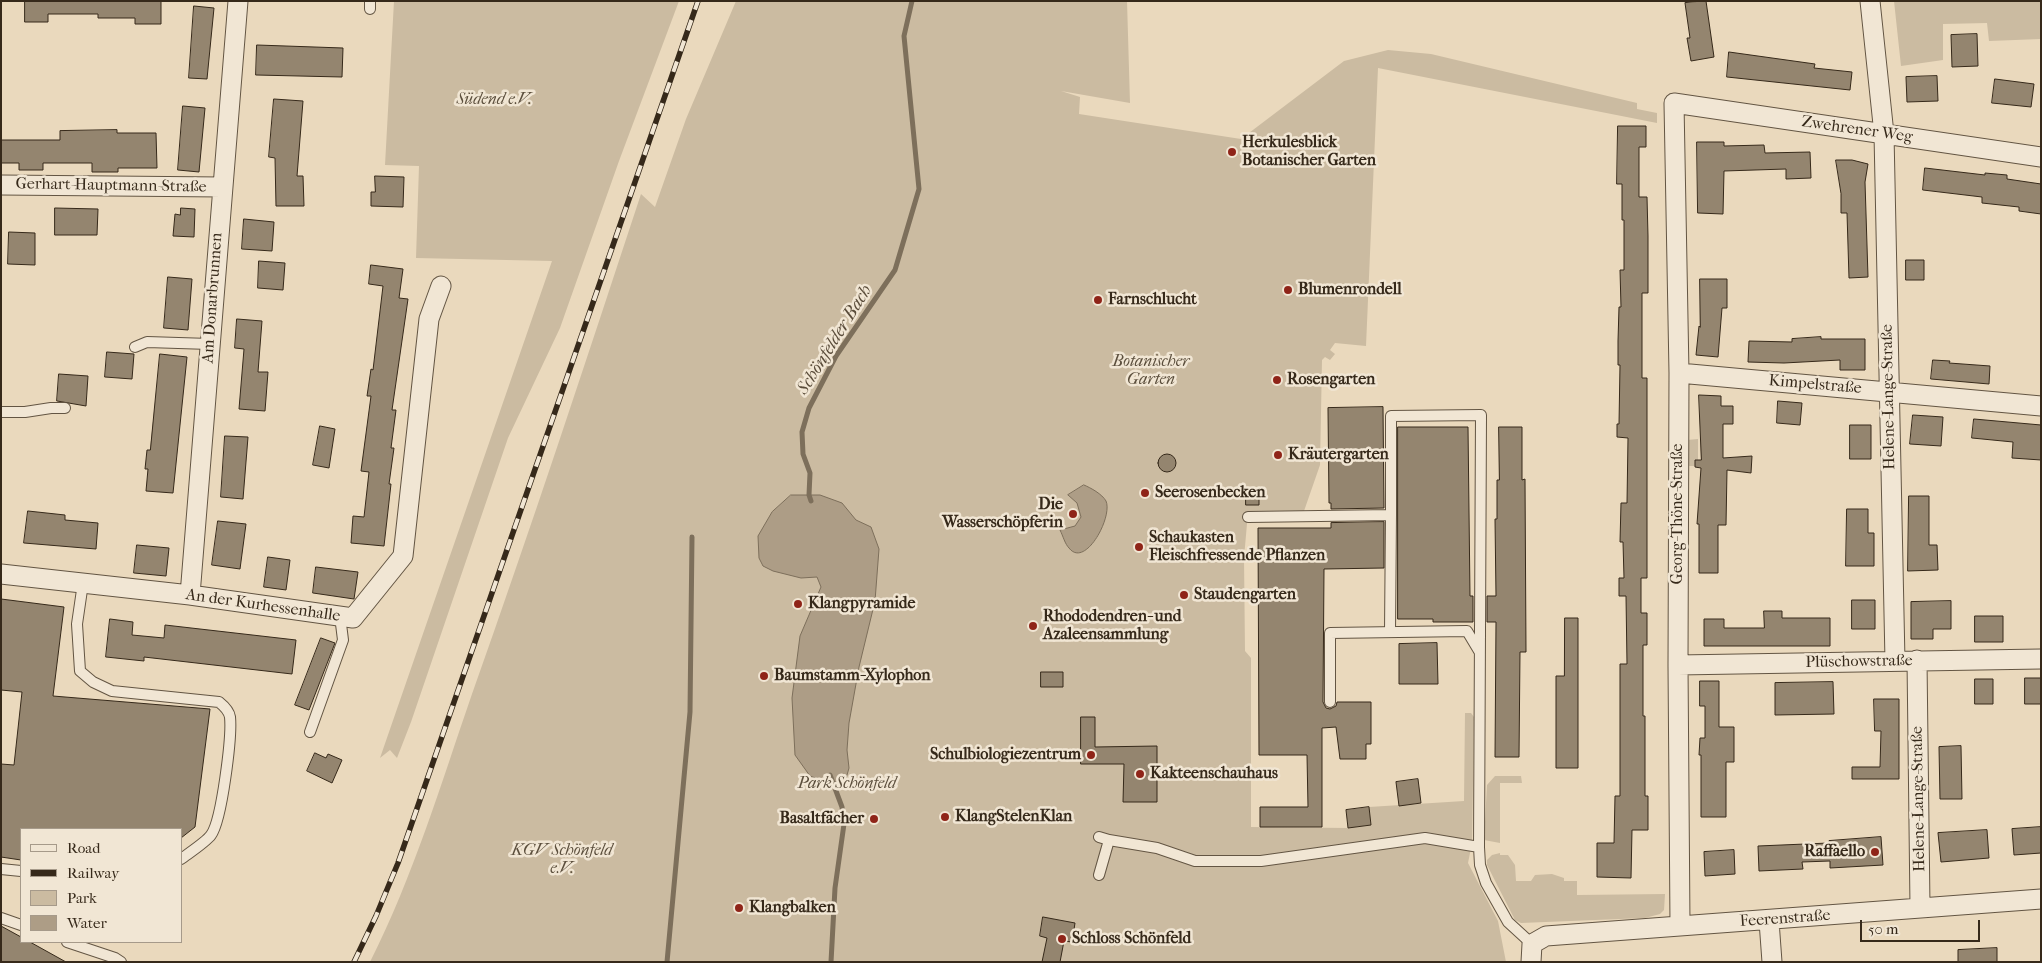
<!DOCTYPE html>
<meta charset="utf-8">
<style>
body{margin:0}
#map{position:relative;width:2042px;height:963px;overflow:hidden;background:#ead9bd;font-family:"IM FELL French Canon",serif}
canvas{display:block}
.frame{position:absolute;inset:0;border:2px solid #36291a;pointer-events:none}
.legend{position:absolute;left:20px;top:828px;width:162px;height:115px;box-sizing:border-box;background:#f1e6d4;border:1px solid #a69a8a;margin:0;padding:6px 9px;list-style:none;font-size:15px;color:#36291a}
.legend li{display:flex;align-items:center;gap:10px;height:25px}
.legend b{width:25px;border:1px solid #a69a8a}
.scale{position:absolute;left:1860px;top:920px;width:120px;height:22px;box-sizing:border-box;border:2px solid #36291a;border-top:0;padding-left:6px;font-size:15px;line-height:18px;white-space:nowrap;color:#36291a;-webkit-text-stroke:4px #f1e6d4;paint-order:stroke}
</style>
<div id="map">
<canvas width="2042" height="963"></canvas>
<div class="frame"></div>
<ul class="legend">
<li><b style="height:6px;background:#f1e6d4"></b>Road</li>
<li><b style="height:6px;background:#36291a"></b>Railway</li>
<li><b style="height:14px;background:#cbbba1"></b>Park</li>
<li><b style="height:14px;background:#ad9d86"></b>Water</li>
</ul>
<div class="scale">50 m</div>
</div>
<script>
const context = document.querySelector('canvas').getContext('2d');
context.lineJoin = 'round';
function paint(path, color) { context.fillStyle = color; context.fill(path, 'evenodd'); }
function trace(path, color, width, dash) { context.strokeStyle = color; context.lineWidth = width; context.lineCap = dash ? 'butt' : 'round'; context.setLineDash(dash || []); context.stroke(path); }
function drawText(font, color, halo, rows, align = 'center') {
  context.font = font + ' "IM FELL French Canon",serif'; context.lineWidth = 5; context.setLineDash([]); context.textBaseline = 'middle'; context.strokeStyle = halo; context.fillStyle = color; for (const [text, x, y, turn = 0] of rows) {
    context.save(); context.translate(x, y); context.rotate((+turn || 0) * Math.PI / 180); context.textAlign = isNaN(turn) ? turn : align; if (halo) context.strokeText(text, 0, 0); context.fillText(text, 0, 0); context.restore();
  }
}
const green = new Path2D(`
 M394,1H679L619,161L560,328L508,438L411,722L397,758L390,750L380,758L552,261L416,258L419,166L385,165Z
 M736,1H1127L1130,103L1061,91L1080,97L1079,114L1241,139L1344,61L1388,50L1431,54L1637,103V109L1657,113V123L1378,68L1366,346L1335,343L1330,350L1335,354L1330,360L1325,357L1322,360L1320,465L1304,511L1248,512L1244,558L1245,651L1251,658V827L1348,828L1371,825L1369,807L1464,801L1465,713H1471L1474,717L1472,843L1468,863L1498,921L1506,962H370C413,877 441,784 472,694C531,528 586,361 641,194L655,207L686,119Z
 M1894,1H2041V39L1989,41L1987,23L1943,24V60L1901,66Z
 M1698,439V466H1687V440Z
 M1495,776H1521L1522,783H1500V843L1484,840L1487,785Z
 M1500,853V855H1508L1515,865L1516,881H1531L1535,875L1552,874L1564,878V881H1577V895L1665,894L1664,910L1660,914L1645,918L1521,923L1515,920L1487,865V860L1492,855Z`);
const water = new Path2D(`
 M1084,485C1091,488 1102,494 1106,501C1113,517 1085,569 1069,548C1065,544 1063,536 1060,530L1075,526L1081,517L1077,503L1068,495Z
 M791,495H820L842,503L856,520L871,527L879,549L875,601L859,667L849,723L847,750L849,768L845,782L823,781L810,776L795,755L792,698L800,636L821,587L817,577L801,578L773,571L763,566L759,558L758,536L772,512Z`);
const stream = new Path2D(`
 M811,501L809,495L810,473L803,454L802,432L809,408L836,356L895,270L919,189L904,36L912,1
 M830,775L842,807L844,824L835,888L831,962
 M667,962L690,712L692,537`);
const building = new Path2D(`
 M25,1H161V24H135V18H98V14H48V22H25Z
 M1706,1L1714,57L1691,61L1687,38H1690L1685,3Z
 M194,6L214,8L207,79L189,78Z
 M1977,34L1978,66L1952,67L1951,35Z
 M257,45L343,48L342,77L256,75Z
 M1729,52L1815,64L1814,68L1852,72L1850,90L1727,77Z
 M1937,76L1938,101L1907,102L1906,77Z
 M1995,79L2034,84L2031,107L1992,103Z
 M274,99L303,101L297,176H303L304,206H276L275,158L269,157Z
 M183,106L205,108L199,172L178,170Z
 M1618,126H1646V147H1639V197H1647L1648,236V293H1642V378H1647V578H1641V613H1647V645H1643V716H1645V796H1648V830H1632L1631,878L1597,877V843H1614L1615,796H1620V664H1627L1626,596H1619V578H1624L1623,542H1620L1621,503H1627L1628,438L1617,437V424H1619L1620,365H1618V341L1619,307H1621L1620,270H1624V220H1622V184H1617Z
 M117,130V133H156L157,168H118V172H92V163H43V170H19V163H1V140H60V131Z
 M1697,142H1724V146L1764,145L1765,153L1810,152L1811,178L1786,179V169L1724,171L1723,214L1698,213Z
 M1836,160H1852L1868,164L1865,182L1868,277L1849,278L1847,213H1841V194Z
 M1925,168L1985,175V173L2007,175V179L2041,184V214L2019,211V207L1982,203V197L1923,190Z
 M375,176L404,177L403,207L371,206V192H375Z
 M55,208L98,209L97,235H55Z
 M181,208L195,209L194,237L173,236L175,214L180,215Z
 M244,219L274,222L272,251L242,249Z
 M9,232L35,233V265L8,264Z
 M1906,260H1924V280H1906Z
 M259,261L285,263L283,290L258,288Z
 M371,265L403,269L399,298L408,299L392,410H396L391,448H394L389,484H391L384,546L351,543L353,516L364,517L369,472L361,471L371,396H367L371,369L373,370L383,286L369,284Z
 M168,277L192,279L188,330L164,328Z
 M1700,279H1727V308H1722L1718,357L1696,355L1699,326L1700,327Z
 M237,319L262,321L258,372H268L265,411L239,409L244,349L235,348Z
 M1821,337V339H1865V370H1840V360L1784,363L1748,362L1749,341L1792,342V339Z
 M107,352L134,354L132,379L105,377Z
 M160,354L187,357L173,493L146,491L148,469H145L147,450H150Z
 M1933,360L1950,361L1949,363L1990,366L1989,384L1931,379Z
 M59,374L88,376L86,406L57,401Z
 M1699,395L1721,396V406H1733V424H1723V458L1752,456L1751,473L1727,470L1726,525H1718V573H1699V524H1697L1701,468L1695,467V460H1701Z
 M1778,401L1802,403L1800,425L1777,423Z
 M1383,407L1384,508L1331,509V503H1329L1328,408Z
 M1913,415L1943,417L1941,446L1910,444Z
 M1974,419L2041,425V460L2012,458L2013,442L1972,438Z
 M1850,425H1871V459H1850Z
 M320,426L335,429L329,468L313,465Z
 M1398,427H1468L1470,596H1473V622H1433V619H1398Z
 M1499,427H1522V480L1525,479L1526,652H1520L1519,757H1495L1496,622H1487V596H1496L1495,519H1497V480H1499Z
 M225,436L248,437L243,499L221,497Z
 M1158 463a9 9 0 1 1 18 0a9 9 0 1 1-18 0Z
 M1246,492H1259V505H1246Z
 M1909,496H1929V545H1937L1938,570L1908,571Z
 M1847,509H1868V533H1874V566H1846Z
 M28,511L65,515V520L98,523L96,549L24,543Z
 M218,521L246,524L240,569L212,565Z
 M1384,522V568L1324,569L1323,702L1326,708L1330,709L1336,706L1337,702H1371V744H1366V759H1340L1336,727L1322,728V827H1260V807H1308L1307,755H1259L1258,528H1331V523Z
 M137,545L169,548L166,576L134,573Z
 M268,557L290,560L286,590L264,587Z
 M316,567L358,572L354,599L313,593Z
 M1,599L64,607L53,696L210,709L195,827L181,838V829H21V860L1,857V764L14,765L22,692L1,690Z
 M1852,600H1875V629H1852Z
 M1951,601V629H1933V639H1911V602Z
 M1764,611H1782V618H1830V646H1704V619H1724V628H1764Z
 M1975,616H2003V642H1975Z
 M1565,618H1578V768H1556V676H1564Z
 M110,619L133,622L132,635L164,638L165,625L296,640L292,674L144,657V661L106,657Z
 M321,638L335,643L309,710L295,705Z
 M1437,643L1438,684H1399V644Z
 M1041,672H1063V687H1041Z
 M2025,678H2041V704H2025Z
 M1975,679H1993V704H1975Z
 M1700,681H1719V727H1734V762H1726V817H1701V755H1699L1700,738H1705V706H1700Z
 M1833,682L1834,714L1775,715V683Z
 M1874,699H1899V779H1852V767H1880L1881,731H1875Z
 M1081,717H1095V747L1157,746V802H1123L1124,764H1081Z
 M1961,746L1962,799H1940L1939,747Z
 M315,753L326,758L328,754L342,760L332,783L307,771Z
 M1418,779L1421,803L1399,806L1396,782Z
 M1369,807L1371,825L1348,828L1346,810Z
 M2041,827V853L2014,855L2012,829Z
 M1987,830L1989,858L1941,862L1938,833Z
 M1881,837L1883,865L1830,868V861L1802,862L1803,869L1759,871L1758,846L1829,843V841Z
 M1734,850L1735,874L1705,876L1704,852Z
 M1043,917L1075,923L1072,942L1064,941L1060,962H1042L1047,938L1040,936Z
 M1,926L21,937V942H30L66,962H1Z
 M1997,948V962H1958V950Z`);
const service = new Path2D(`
 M370,9V1
 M135,347L147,342L210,344
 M1,412H25L51,408H65
 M1248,517L1391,515V416L1481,415L1479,847
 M83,583L77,624L80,671L93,682L112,691L219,702C224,706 229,711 230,717C232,736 222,820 211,835C206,842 189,853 181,859
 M1390,631L1391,515
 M1330,702V633L1467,631L1479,651
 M310,732L343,640L340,616
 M1099,837L1109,840
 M1,869L21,871
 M1099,875L1109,840L1157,848L1195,861H1261L1425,838L1479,847L1480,865L1486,883L1508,922L1532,944
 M1,918L21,925
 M67,942L115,958L121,962`);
const minor = new Path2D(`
 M1870,1L1884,134L1895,661
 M1,185L222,187
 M1679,373L2041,406
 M1,574L190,595L353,618L403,556L429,319L441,286
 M190,595L238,1
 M1917,660L1920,907
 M1678,665L2041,659
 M1769,921L1772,962
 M1680,925L1678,665L1679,373L1674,103L2041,157
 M1531,962L1532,944L1546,936L2041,899`);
const rail = new Path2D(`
 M354,962L376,916L398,863L698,1`);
const markers = [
 [1232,152,5,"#8f2418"],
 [1288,290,5,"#8f2418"],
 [1098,300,5,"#8f2418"],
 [1277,380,5,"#8f2418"],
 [1278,455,5,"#8f2418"],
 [1145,493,5,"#8f2418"],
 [1073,514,5,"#8f2418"],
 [1139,547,5,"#8f2418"],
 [1184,595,5,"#8f2418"],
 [798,604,5,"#8f2418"],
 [1033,626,5,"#8f2418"],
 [764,676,5,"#8f2418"],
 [1091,755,5,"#8f2418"],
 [1140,774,5,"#8f2418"],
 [945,817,5,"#8f2418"],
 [874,819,5,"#8f2418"],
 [1875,852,5,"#8f2418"],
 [739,908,5,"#8f2418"],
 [1062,939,5,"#8f2418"]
];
const parkNames = [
 ["Südend e.V.",494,100],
 ["Botanischer",1151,362],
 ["Garten",1151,380],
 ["Park Schönfeld",847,784],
 ["KGV Schönfeld",562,851],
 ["e.V.",562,869]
];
const streetNames = [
 ["Zwehrener Weg",1857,130,8],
 ["Gerhart-Hauptmann-Straße",111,186,1],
 ["Am Donarbrunnen",213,298,-86],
 ["Kimpelstraße",1815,385,5],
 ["Helene-Lange-Straße",1889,397,-91],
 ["Georg-Thöne-Straße",1678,514,-90],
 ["An der Kurhessenhalle",263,606,8],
 ["Plüschowstraße",1859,662,-1],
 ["Helene-Lange-Straße",1919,799,-91],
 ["Feerenstraße",1785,919,-4]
];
const poiNames = [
 ["Herkulesblick",1242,143],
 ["Botanischer Garten",1242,161],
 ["Blumenrondell",1298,290],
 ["Farnschlucht",1108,300],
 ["Rosengarten",1287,380],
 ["Kräutergarten",1288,455],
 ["Seerosenbecken",1155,493],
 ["Die",1063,505,"right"],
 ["Wasserschöpferin",1063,523,"right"],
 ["Schaukasten",1149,538],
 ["Fleischfressende Pflanzen",1149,556],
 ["Staudengarten",1194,595],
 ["Klangpyramide",808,604],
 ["Rhododendren- und",1043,617],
 ["Azaleensammlung",1043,635],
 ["Baumstamm-Xylophon",774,676],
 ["Schulbiologiezentrum",1081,755,"right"],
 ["Kakteenschauhaus",1150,774],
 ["KlangStelenKlan",955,817],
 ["Basaltfächer",864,819,"right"],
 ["Raffaello",1865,852,"right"],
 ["Klangbalken",749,908],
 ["Schloss Schönfeld",1072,939]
];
const waterNames = [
 ["Schönfelder Bach",835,340,-58]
];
paint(green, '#cbbba1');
paint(water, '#ad9d86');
trace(water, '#7d6f5b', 1);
trace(stream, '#7d6f5b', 5);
paint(building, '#94856f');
trace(building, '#36291a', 1);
trace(service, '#635543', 12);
trace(minor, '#635543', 21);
trace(service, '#f1e6d4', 10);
trace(minor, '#f1e6d4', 19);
trace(rail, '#36291a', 5.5);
trace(rail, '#f1e6d4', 4, [11]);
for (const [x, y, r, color] of markers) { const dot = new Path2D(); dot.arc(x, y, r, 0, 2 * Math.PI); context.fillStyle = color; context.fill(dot); trace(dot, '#f1e6d4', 2); }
drawText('italic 16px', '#5b4e3c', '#f1e6d4', parkNames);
drawText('16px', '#36291a', '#f1e6d4', streetNames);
drawText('bold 16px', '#36291a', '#f1e6d4', poiNames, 'left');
drawText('italic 18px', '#5a4c3a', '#f1e6d4', waterNames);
</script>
